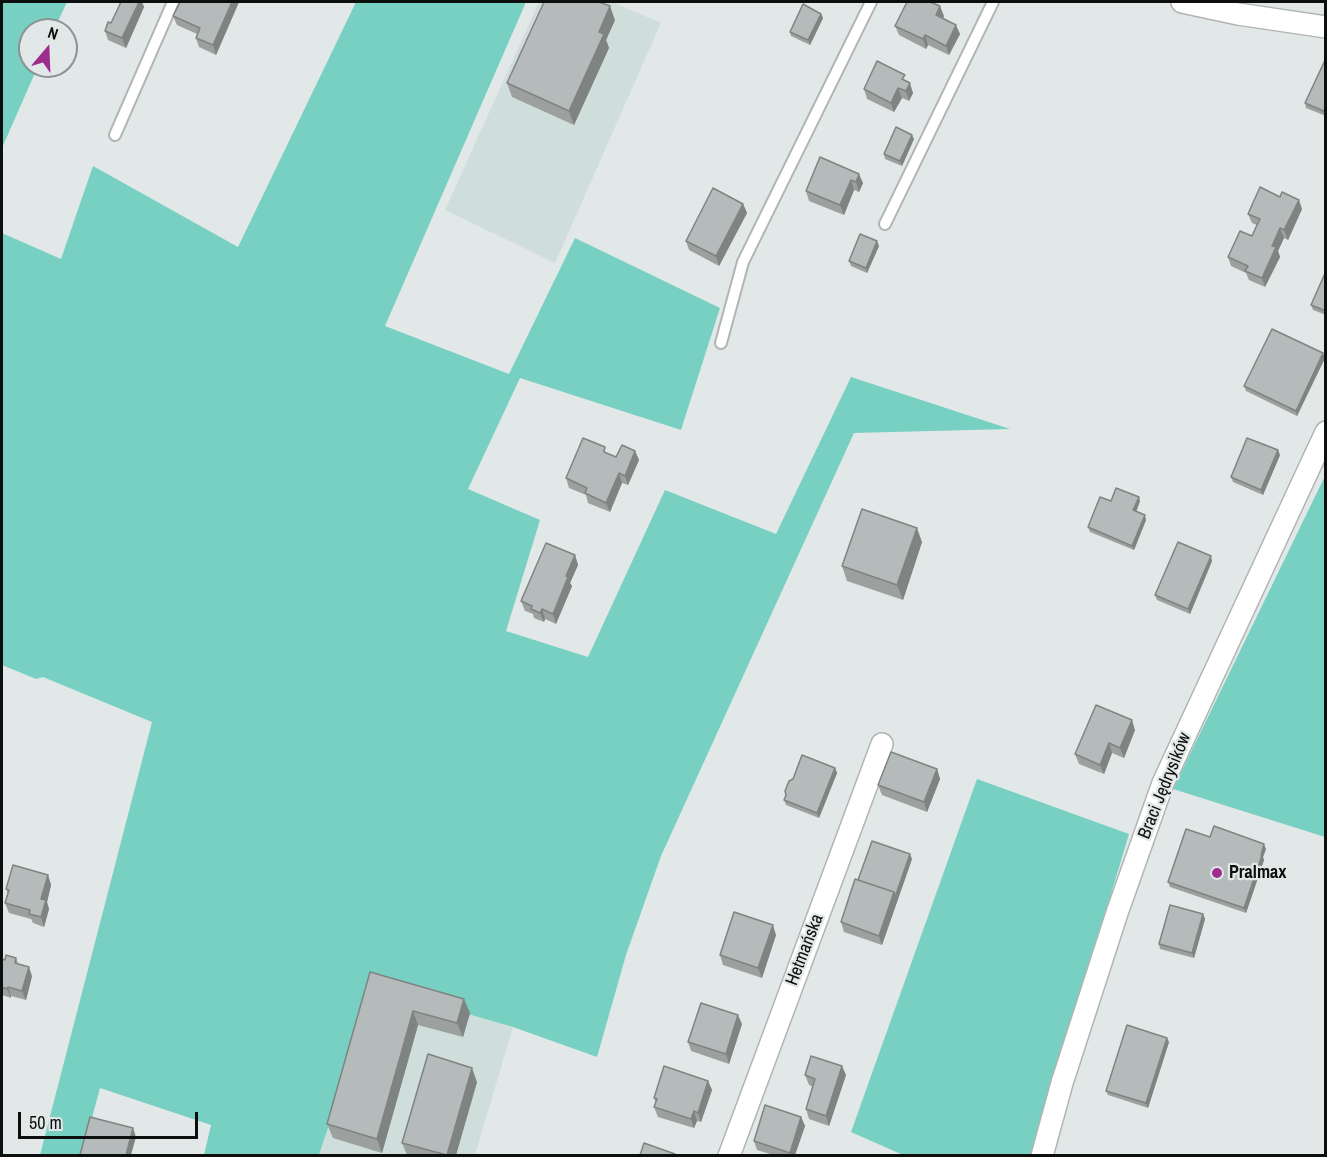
<!DOCTYPE html>
<meta charset="utf-8">
<style>
body{margin:0}
#map{position:relative;width:1327px;height:1157px;overflow:hidden;background:#e2e8e7;font-family:"Archivo Narrow",sans-serif}
canvas{display:block}
.frame{position:absolute;inset:0;border:3px solid #0d0f0f;pointer-events:none}
.north{position:absolute;left:18px;top:18px;width:60px;height:60px;box-sizing:border-box;background:#e2e8e7;border:2px solid #8d9191;border-radius:50%;rotate:19deg;font-size:16px;font-weight:700;line-height:24px;text-align:center;color:#0d0f0f}
.north::after{content:'';display:block;margin:auto;width:21px;height:27px;background:#9d2e8d;clip-path:polygon(50% 0,100% 100%,50% 72%,0 100%)}
.scale{position:absolute;left:18px;top:1112px;width:180px;height:27px;box-sizing:border-box;border:3px solid #0d0f0f;border-top:0;padding-left:8px;font-size:18px;line-height:21px;white-space:nowrap;color:#0d0f0f;-webkit-text-stroke:4px #e2e8e7;paint-order:stroke}
</style>
<div id="map">
<canvas width="1327" height="1157"></canvas>
<div class="frame"></div>
<div class="north">N</div>
<div class="scale">50 m</div>
</div>
<script>
const context = document.querySelector('canvas').getContext('2d');
context.lineJoin = 'round';
function paint(path, color) { context.fillStyle = color; context.fill(path, 'evenodd'); }
function trace(path, color, width, dash) { context.strokeStyle = color; context.lineWidth = width; context.lineCap = dash ? 'butt' : 'round'; context.setLineDash(dash || []); context.stroke(path); }
function drawText(font, color, halo, rows, align = 'center') {
  context.font = font + ' "Archivo Narrow",sans-serif'; context.lineWidth = 4.5; context.setLineDash([]); context.textBaseline = 'middle'; context.strokeStyle = halo; context.fillStyle = color; for (const [text, x, y, turn = 0] of rows) {
    context.save(); context.translate(x, y); context.rotate((+turn || 0) * Math.PI / 180); context.textAlign = isNaN(turn) ? turn : align; if (halo) context.strokeText(text, 0, 0); context.fillText(text, 0, 0); context.restore();
  }
}
const built = new Path2D(`
 M539,2H612L661,23L555,263L445,210Z
 M375,986L513,1027L475,1155L319,1156Z`);
const green = new Path2D(`
 M2,2H67L54,30H30V66H38L2,148Z
 M356,2H526L385,326L509,374L575,238L720,308L681,430L520,378L468,489L540,520L506,631L588,657L665,490L776,534L851,377L1010,429L854,433L661,856L626,955L597,1057L513,1027L375,987L319,1155H204L211,1125L100,1088L82,1155H40L152,722L43,677L36,679L2,665V233L61,259L93,166L238,247Z
 M1325,476L1326,837H1325L1173,789Z
 M977,779L1129,834L1033,1155H903L851,1132Z`);
const lane = new Path2D(`
 M115,135L173,2
 M885,224L993,2
 M721,343L743,262L871,2`);
const street = new Path2D(`
 M1182,2L1238,14L1326,27
 M729,1156L882,744
 M1042,1156L1062,1083L1117,913L1163,783L1326,432`);
const wall = new Path2D(`
 M119,2H142L144,7L126,48L108,40L105,31L111,23L120,3Z
 M239,2L216,55L199,47L196,38L197,34L177,25L173,16Z
 M821,14L823,18L810,45L791,36L790,32Z
 M944,16L943,18L960,34L949,55L928,45L926,49L899,35L895,26Z
 M615,20L606,40L609,48L574,125L512,97L507,83Z
 M1326,58V116L1306,108L1305,103Z
 M907,82L913,93L909,101L902,98L894,112L867,99L864,89Z
 M914,139L902,166L885,159L884,154Z
 M820,157L863,183L859,192L854,190L844,215L809,201L806,191Z
 M1280,197L1302,209L1288,240L1284,238L1278,251L1280,257L1265,287L1249,280L1246,273L1231,266L1228,257L1252,236L1257,225L1252,223L1248,214Z
 M743,204L747,213L719,266L689,250L686,241Z
 M879,246L867,273L851,266L849,261Z
 M1326,271V315L1313,310L1311,305Z
 M1325,358L1297,416L1246,391L1244,386Z
 M635,451L639,460L628,485L622,483L610,512L588,503L586,495L569,488L566,478L608,454L616,457Z
 M1280,455L1263,495L1233,482L1231,477Z
 M1111,501H1140L1136,512L1146,520L1134,550L1090,532L1088,527Z
 M922,542L903,600L847,581L842,566Z
 M575,555L578,565L570,583L572,586L556,624L545,619L544,622L534,618L533,614L525,611L521,601Z
 M1212,561L1190,614L1157,600L1155,595Z
 M1135,730L1124,758L1112,753L1104,774L1079,764L1075,754Z
 M835,768L837,773L819,818L786,805L784,800L786,795Z
 M937,769L940,779L927,812L882,795L878,785Z
 M1210,837L1266,849L1263,857L1264,860L1246,913L1170,887L1168,882Z
 M912,859L882,945L844,932L841,922L858,880Z
 M48,875L51,885L47,902L49,909L44,927L33,923L31,919L9,913L5,903L8,894L6,889Z
 M1203,914L1205,919L1194,958L1160,949L1159,944Z
 M776,935L762,978L723,965L720,955Z
 M16,958L18,963L32,976L26,1000L11,996V998L2,995V959L5,960Z
 M370,972L470,1013L463,1037L418,1025L382,1153L333,1138L327,1124Z
 M742,1024L729,1064L691,1051L688,1042Z
 M1169,1042L1148,1108L1108,1095L1106,1091Z
 M805,1075H846L829,1126L809,1119L806,1109L813,1087L809,1085Z
 M708,1081L712,1090L701,1122L697,1121L694,1128L658,1117L654,1107L656,1103L654,1098Z
 M477,1082L456,1155H407L402,1143Z
 M801,1117L805,1126L795,1155H773L757,1150L754,1141Z`);
const shadedWall = new Path2D(`
 M139,2H142L144,7L126,48L122,38Z
 M232,2H239L216,55L213,45Z
 M610,6L615,20L606,40L609,48L574,125L569,111L599,32Z
 M940,6L944,16L940,24L936,15Z
 M821,14L823,18L810,45L808,40Z
 M956,25L960,34L949,55L946,46Z
 M925,35L928,45L926,49L923,39Z
 M910,83L913,93L909,101L906,91Z
 M898,88L902,98L894,112L891,103Z
 M912,135L914,139L902,166L900,161Z
 M859,174L863,183L859,192L856,182Z
 M851,180L854,190L844,215L840,205Z
 M1299,200L1302,209L1288,240L1284,230Z
 M743,204L747,213L719,266L716,256Z
 M1280,228L1284,238L1278,251L1280,257L1265,287L1262,278L1272,246Z
 M877,241L879,246L867,273L866,268Z
 M1323,353L1325,358L1297,416L1296,411Z
 M1278,450L1280,455L1263,495L1261,490Z
 M635,451L639,460L628,485L625,476Z
 M619,473L622,483L610,512L606,503Z
 M1139,497L1140,501L1135,515L1133,510Z
 M1145,515L1146,520L1134,550L1132,546Z
 M917,528L922,542L903,600L897,585Z
 M575,555L578,565L570,583L572,586L556,624L553,614L566,576Z
 M1211,556L1212,561L1190,614L1188,609Z
 M542,609L545,619L544,622L540,613Z
 M1132,720L1135,730L1124,758L1120,748Z
 M1109,743L1112,753L1104,774L1100,765Z
 M835,768L837,773L819,818L817,813Z
 M937,769L940,779L927,812L924,802Z
 M1264,844L1266,849L1263,857L1264,860L1246,913L1244,908Z
 M910,854L912,859L882,945L879,936L894,892Z
 M48,875L51,885L47,902L49,909L44,927L41,917V899Z
 M1203,914L1205,919L1194,958L1192,953Z
 M773,925L776,935L762,978L758,968Z
 M29,967L32,976L26,1000L22,991Z
 M8,987L11,996V998L7,989Z
 M464,999L470,1013L463,1037L457,1023Z
 M413,1011L418,1025L382,1153L377,1139Z
 M738,1015L742,1024L729,1064L726,1054Z
 M1167,1038L1169,1042L1148,1108L1146,1103Z
 M842,1066L846,1075L829,1126L826,1116Z
 M472,1068L477,1082L456,1155H447Z
 M708,1081L712,1090L701,1122L698,1113Z
 M694,1111L697,1121L694,1128L691,1119Z
 M801,1117L805,1126L795,1155H791L790,1153Z
 M133,1128L136,1137L131,1155H126Z`);
const building = new Path2D(`
 M121,2H139L122,38L105,31L108,22L111,23Z
 M180,2H232L213,45L196,38L200,28L173,16Z
 M544,2H599L610,6L599,32L604,34L569,111L507,83Z
 M907,2H930L940,6L936,15L956,25L946,46L925,35L923,39L895,26Z
 M803,4L821,14L808,40L790,32Z
 M1326,58V112L1305,103Z
 M877,61L905,75L902,79L910,83L906,91L898,88L891,103L864,89Z
 M896,127L912,135L900,161L884,154Z
 M820,157L859,174L856,182L851,180L840,205L806,191Z
 M1260,187L1280,197L1282,192L1299,200L1284,230L1280,228L1272,246L1276,247L1262,278L1245,271L1248,266L1228,257L1240,231L1252,236L1256,227L1260,219L1248,214Z
 M713,188L743,204L716,256L686,241Z
 M860,234L877,241L866,268L849,261Z
 M1326,271V311L1311,305Z
 M1272,329L1323,353L1296,411L1244,386Z
 M583,438L605,447L604,452L616,457L622,445L635,451L625,476L619,473L606,503L585,493L587,488L566,478Z
 M1247,438L1278,450L1261,490L1231,477Z
 M1116,488L1139,497L1133,510L1145,515L1132,546L1088,527L1100,497L1111,501Z
 M862,509L917,528L897,585L842,566Z
 M1178,542L1211,556L1188,609L1155,595Z
 M546,543L575,555L566,576L568,577L553,614L542,609L540,613L531,609L532,606L521,601Z
 M1096,705L1132,720L1120,748L1109,743L1100,765L1075,754Z
 M891,752L937,769L924,802L878,785Z
 M802,755L835,768L817,813L784,800L786,795L785,791L789,781L793,779Z
 M1214,826L1264,844L1261,855H1262L1244,908L1168,882L1186,829L1210,837Z
 M872,841L910,854L895,897L894,892L858,880Z
 M13,865L48,875L41,899L46,900L41,917L29,914L30,910L5,903L9,890L6,889Z
 M855,879L894,892L879,936L841,922Z
 M1170,905L1203,914L1192,953L1159,944Z
 M734,912L773,925L758,968L720,955Z
 M6,955L16,958L15,963L29,967L22,991L8,987L7,989L2,987V959L5,960Z
 M370,972L464,999L457,1023L413,1011L377,1139L327,1124Z
 M701,1003L738,1015L726,1054L688,1042Z
 M1127,1025L1167,1038L1146,1103L1106,1091Z
 M428,1054L472,1068L447,1155L402,1143Z
 M811,1056L842,1066L826,1116L806,1109L815,1079L805,1075Z
 M664,1066L708,1081L698,1113L694,1111L691,1119L654,1107L657,1099L654,1098Z
 M765,1105L801,1117L790,1153L754,1141Z
 M90,1117L133,1128L126,1155H80Z
 M644,1143L675,1154V1155H640Z`);
const markers = [
 [1217,873,6,"#9d2e8d"]
];
const streetNames = [
 ["Braci Jędrysików",1165,786,-68],
 ["Hetmańska",805,950,-69]
];
const poiNames = [
 ["Pralmax",1229,873]
];
paint(built, '#cfdedb');
paint(green, '#78d0c3');
trace(lane, '#b0b5b4', 14);
trace(street, '#b0b5b4', 24);
trace(lane, '#fff', 10);
trace(street, '#fff', 21);
paint(wall, '#9ca1a0');
paint(shadedWall, '#7f8382');
paint(building, '#b5bbba');
trace(building, '#7f8382', 1.5);
for (const [x, y, r, color] of markers) { const dot = new Path2D(); dot.arc(x, y, r, 0, 2 * Math.PI); context.fillStyle = color; context.fill(dot); trace(dot, '#e2e8e7', 2); }
drawText('18px', '#0d0f0f', '#e2e8e7', streetNames);
drawText('bold 18px', '#0d0f0f', '#e2e8e7', poiNames, 'left');
</script>
